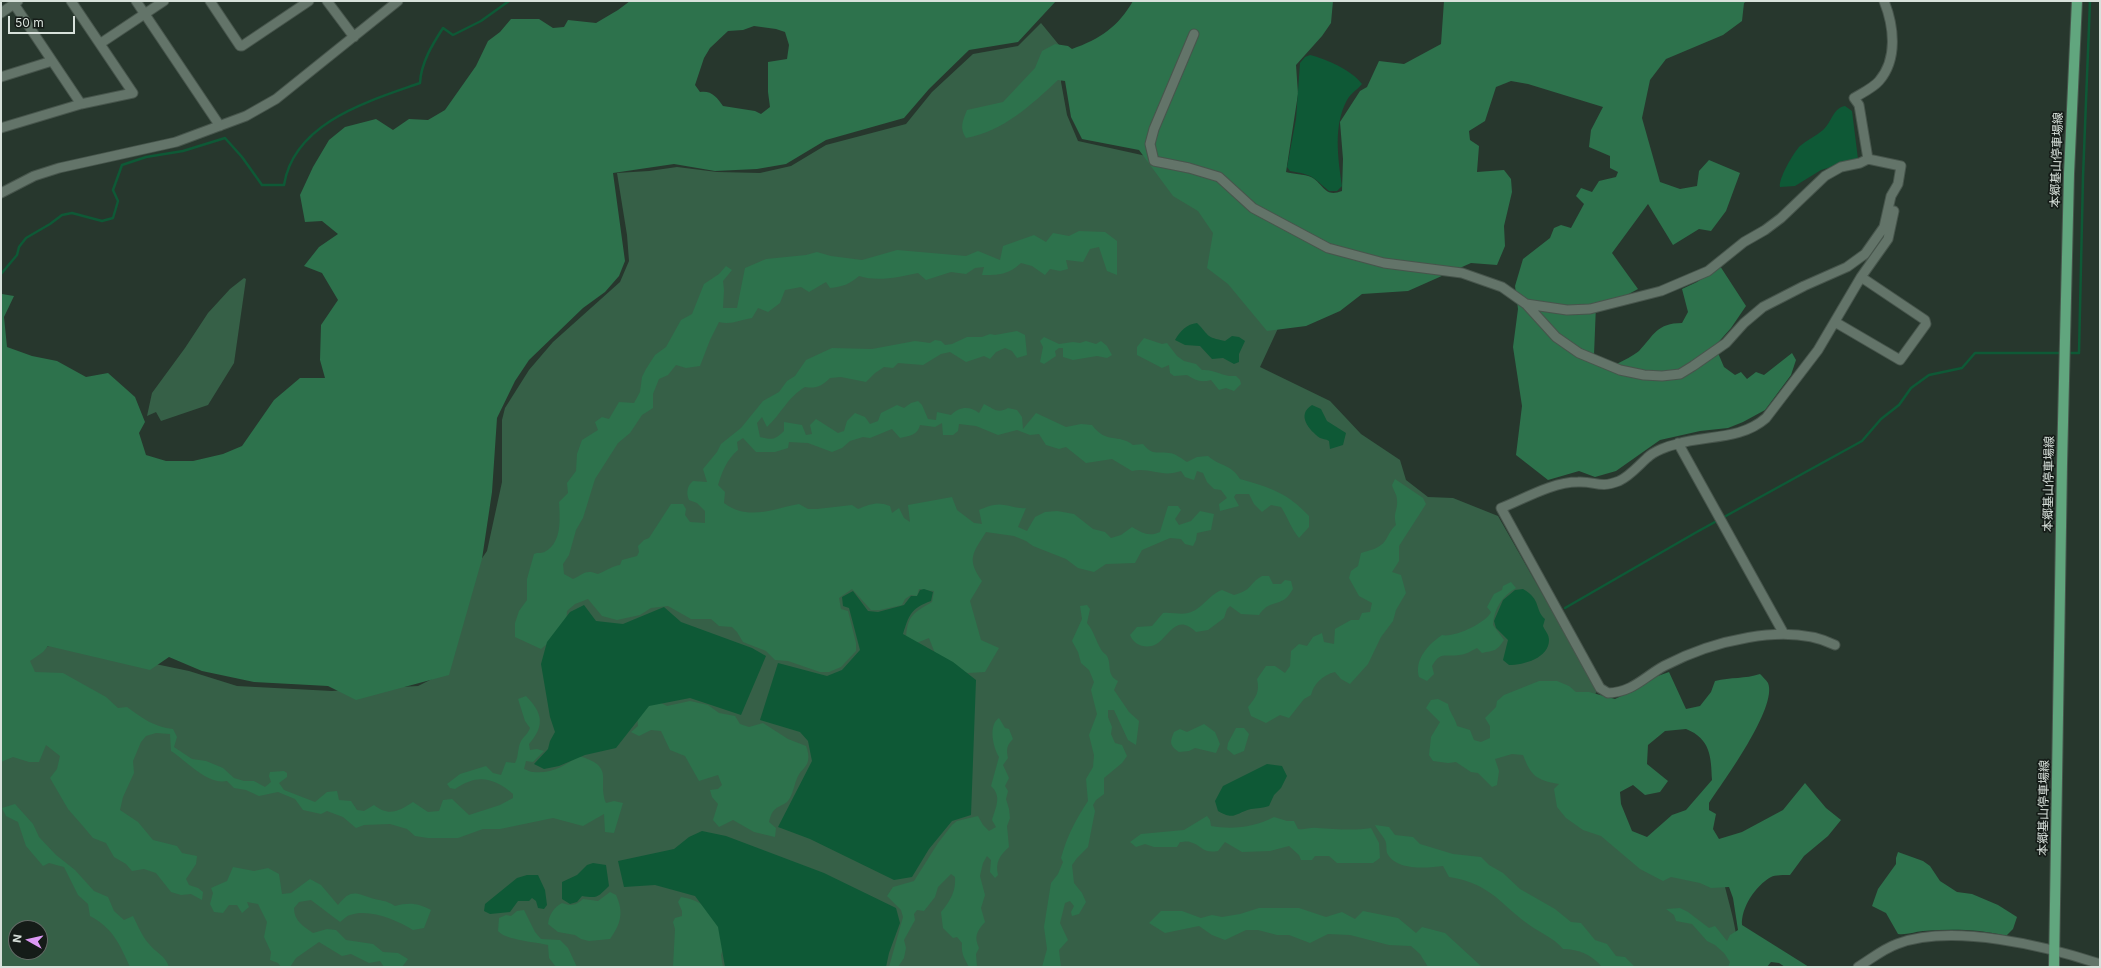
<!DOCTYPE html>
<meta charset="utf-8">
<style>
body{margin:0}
#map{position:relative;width:2101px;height:968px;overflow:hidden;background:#27372d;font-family:Inter,sans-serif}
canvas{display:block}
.frame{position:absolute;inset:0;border:2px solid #d8e1db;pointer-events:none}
.north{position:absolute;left:8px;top:920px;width:40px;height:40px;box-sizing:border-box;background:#151c18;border:1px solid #636b66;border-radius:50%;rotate:278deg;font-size:11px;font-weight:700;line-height:16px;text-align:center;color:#d8e1db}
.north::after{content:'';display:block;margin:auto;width:14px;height:18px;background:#dc99f4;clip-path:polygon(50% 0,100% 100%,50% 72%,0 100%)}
.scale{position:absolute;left:8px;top:16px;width:67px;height:18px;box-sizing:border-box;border:2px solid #d8e1db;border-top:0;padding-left:5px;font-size:12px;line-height:14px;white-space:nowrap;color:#d8e1db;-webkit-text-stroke:3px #151c18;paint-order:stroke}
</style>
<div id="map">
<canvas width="2101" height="968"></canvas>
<div class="frame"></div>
<div class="north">N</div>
<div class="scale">50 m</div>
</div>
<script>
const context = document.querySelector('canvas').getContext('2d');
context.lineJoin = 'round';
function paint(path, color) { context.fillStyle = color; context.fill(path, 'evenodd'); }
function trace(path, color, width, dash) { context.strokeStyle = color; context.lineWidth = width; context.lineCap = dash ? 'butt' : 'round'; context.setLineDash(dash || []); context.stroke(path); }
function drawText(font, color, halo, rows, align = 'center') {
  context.font = font + ' Inter,"Noto Sans JP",sans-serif'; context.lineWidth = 3.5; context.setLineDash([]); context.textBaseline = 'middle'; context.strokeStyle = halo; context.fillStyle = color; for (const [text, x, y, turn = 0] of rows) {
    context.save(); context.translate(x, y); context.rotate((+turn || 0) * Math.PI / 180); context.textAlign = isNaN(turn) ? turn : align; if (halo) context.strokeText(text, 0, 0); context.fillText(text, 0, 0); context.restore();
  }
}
const green = new Path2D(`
 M1041,23L1064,51L1061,82L1067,115L1078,141L1192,166L1280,324L1260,367L1330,401L1361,434L1400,460L1406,480L1428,497L1453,498L1498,516L1597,690L1561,781L1567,805L1725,887C1731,911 1741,942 1737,967H1V692L22,661L54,643L189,671L237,686L332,691L418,686L438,676L449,606L487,551L502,482V420L505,408L529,370L553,342L620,282L629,261L627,235L617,173L649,171L677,167L717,172L760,173L791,166L826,145L906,124L932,92L973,54L1018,46ZM16,928H40V952H16Z
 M244,278L246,279L234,363L208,405L161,421L156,412L147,416L152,393L185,348L208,313L230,289Z`);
const forest = new Path2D(`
 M630,1H1056L1018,42L969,50L929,89L904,118L826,140L786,164L757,169L715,171L674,164L613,173L625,261L619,276L605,292L583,308L529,360L515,381L497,418L492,492L482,559L449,675L356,700L328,686L254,682L202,671L169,657L150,670L48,646L43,652L30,661L35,672L63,673L106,697L118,708L127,707C142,718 154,727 173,729L177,737L174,747L192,759L206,761L223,768L234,778L244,781H254L265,787L271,782L269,776L270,772L284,771L287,773V777L279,783L284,790L315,802L327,792L337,791L339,800L351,801L357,810L364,811L374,805C389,817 399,811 413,802L428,812L439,811L443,800L452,799L469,815L500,805L513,798V794C493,777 477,774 455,789L450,788L447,784L460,774L486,766L493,773L501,775L506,762L515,763C519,756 517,749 521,741C524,736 528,734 530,728L525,721L518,699L526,696C543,713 545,726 529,744L530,750L537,749L544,751L533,762L526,761L524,769C528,770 530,772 533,772C552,774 564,766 579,756C616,767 597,779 606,803L614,801L623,803L614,833L605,832L604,814L583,826L553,818L500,829H483L458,838H428L415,836L407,829L390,824L364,825L356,828L343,817L327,811L321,814L303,810L295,799L278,792L259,796L246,790L234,788L227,781C207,785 187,761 171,751L170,734L156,733L146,736L141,742L133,761L134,773L123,797L120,810L138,822L153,840L177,846L182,853L197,856L196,864L186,879L189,885L198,888L203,892L202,900L191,894L181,895L171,892L156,873L144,869L132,871L126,864L114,857L106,843L93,838L82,825L68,809L50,778L57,769L60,756L46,745L39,762H29L13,757L1,762V296L2,294L14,296L4,317L7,347L32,356L57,361L86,377L108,373L135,397L145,422L139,433L146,455L166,461H193L223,454L242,446L274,400L300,378H325L320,360L321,325L338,300L322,273L304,266L319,247L338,234L322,221L305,222L300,195L313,167L329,140L345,127L376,119L393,130L409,119L428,120L445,110L476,66L488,41L500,32L511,19H539L553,28L564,27L568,20L596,23L618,10ZM754,26L776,29L785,32L789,45L787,59L768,62V92L770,107L761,114L755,111L723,106C717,97 711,90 700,92L695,85L704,58L710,48L728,31L743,30Z
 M1133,1H1333L1331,23L1322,36L1296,65L1298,94L1286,172C1293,174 1304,174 1311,177C1324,184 1324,198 1342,191L1343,159L1340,122L1360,91L1367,87L1379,61L1404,64L1441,44L1444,1H1747L1744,3L1742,21L1723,35L1666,59L1650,80L1642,118L1660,182L1680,189L1697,186L1699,171L1709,160L1740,173L1726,211L1711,231L1699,229L1673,245L1648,204L1612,253L1638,289L1623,297L1596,305L1594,355L1617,364C1624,360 1633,356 1639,351C1654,335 1657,323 1682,323L1688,312L1682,289L1697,282L1720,266L1746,306L1731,328L1715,346L1724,367L1735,375L1741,372L1747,379L1756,372L1764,375L1792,353L1796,360L1791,375L1765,410L1743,422L1728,428L1700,431L1660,440L1616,471L1595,477L1579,471L1548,480L1516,455L1522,406L1513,347L1518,309L1515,286L1523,259L1550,238L1554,228L1561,225L1571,228L1584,204L1576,196L1581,188L1592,192L1599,181L1616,177L1618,172L1610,168V156L1589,147L1591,130L1603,107L1528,84L1511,81L1496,87L1485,121L1469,131L1470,140L1479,146L1477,172L1504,170L1511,179L1512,192L1504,226L1505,246L1497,265L1471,263L1408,291L1362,294L1340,311L1306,326L1267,331L1228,284L1207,268L1213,233L1198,211L1173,196L1139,150L1082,139L1071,117L1065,81L1058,80C1031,105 1004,131 966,138C959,128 963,120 967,110L1003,102L1035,68L1042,51L1055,44L1068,46L1072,49C1100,39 1118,27 1133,1Z
 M1079,231L1105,232L1117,241V275L1107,271L1099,247L1090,249L1083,262L1066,260L1068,269L1060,271L1050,269L1045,275L1032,266L1021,263C1008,275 999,275 982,275L984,267L975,268L966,274L951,272L926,280L918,273C899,277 878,282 859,276C850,284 842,287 830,288L826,282L809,292L801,287L785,290L780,303L768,312L758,308L752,318C739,320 732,325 719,322L710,340L700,366L686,368L676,365L668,375L659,379L653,394V408L642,415L630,433L618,443L595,479L583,518L576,530L569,555L563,564L564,574L573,579C584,574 585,569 598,574C606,571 612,566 620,565L622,560L637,556L639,552L638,546L644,540L649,538L671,504H683L686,509L685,515L690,522L705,523V511L697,503L689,500C686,493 687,486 693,481L707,482L703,469L717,452L721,444L741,428L763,401L779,392L787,381L795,376L806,360L832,348L872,349L915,341L930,343L935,340L941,341L945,345L952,344L967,337H982L990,334L995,335L1017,331L1025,335L1027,355L1017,358L1012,351L1005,348L996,352L990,359L984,356L966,362L950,352L941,354L923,365L898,363L893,368L884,367L875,373L866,382L841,377L830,378C822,386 816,389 805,387C787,398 782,413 767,427L762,417L757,423L760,437C772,440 775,440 784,431V422L802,425L806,435L812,434L810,425L816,419L838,433L844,431L847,421L855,413L865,417L870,424L878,421L881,413L897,405L904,408L911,403L918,401L922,405L928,419L936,420L937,412L951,415C959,407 969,405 979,413L984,404C994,409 998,414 1008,408L1017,410L1022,417L1023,429L1036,413L1066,427L1081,424L1092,425C1107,445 1118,433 1133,445L1143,444C1153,456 1156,451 1169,453C1175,453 1182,459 1187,462L1197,457L1208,456C1221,467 1231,464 1240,479C1269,487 1288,493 1309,516V527L1299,538C1291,528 1288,518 1281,507L1271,505L1262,512L1254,504L1249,494H1236L1234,497L1239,506L1220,511L1219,504L1227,498L1221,490L1214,489L1207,482L1203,473L1197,471L1194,480L1185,477L1181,471C1162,478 1150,467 1132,471L1112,459L1086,463L1066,447L1059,449L1046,445L1039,434L1030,435L1017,430L998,435L976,426L959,424L958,431L953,435H943L942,423L935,427L920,425C918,435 909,436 900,438L892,429L870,438L863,437L850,441L842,448L832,452L808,443L789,442L788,448L775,452H756L743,438L737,442L738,450C727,459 722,472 718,485L725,492L724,503C748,521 772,509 799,504L808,509H817L852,505L858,509C870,504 878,501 890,506L892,513L899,508L904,518L910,522L908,505L952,497L957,510L974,523L982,524L979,510C986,507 996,503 1004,505C1012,506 1018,509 1026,508L1018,527L1027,531L1035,517L1045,512L1057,511L1074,514L1093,529L1105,532L1111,538L1121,535L1132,527C1142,533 1149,537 1160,532L1168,506H1178L1181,510L1175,519L1179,525L1191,521L1200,511L1214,514L1211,530L1197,533L1196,540L1193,546L1185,544L1181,539L1170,538L1142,550L1135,563L1106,564L1094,572L1078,568L1066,559L1033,546L1026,541L1014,536L986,532C973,553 966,559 982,581L970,601L981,640L999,648L985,672L968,673L945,669L936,656L929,638L914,644L906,639C907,616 913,613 932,602L934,591L919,589L917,596L911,595L905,599L902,605L880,610H871L852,589L839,598L841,609L848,611L856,643V651L841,667L829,672H820L788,661L775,660L766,651L743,642L737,632L732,627L719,626L711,619H691L668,606L651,608L640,615L617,620L602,616L588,599L575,604L567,611L566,628L541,649L515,637V623L519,611L527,600V579L534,554C538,552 542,554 546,551C562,542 560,518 559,502L568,493L567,483L576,471L577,454L582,440L598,430L595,422L602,417L609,419L619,402L634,403L640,392L642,377L646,369L655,355L666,347L681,320L692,314L704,284L719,274L726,266L732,270L723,281L724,290L723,308H737L745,268L766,259L806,255L817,252L831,256L862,260L897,250L966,256L978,251L1000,260L1003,246L1034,235L1046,242L1053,233L1069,236Z
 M1044,337L1059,344L1073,342L1080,343L1086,341L1096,344L1101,341L1107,346L1112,355L1107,358L1097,356L1073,360L1063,357V348H1059L1055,351L1056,356L1044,364L1040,362L1043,347L1040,341Z
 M1144,338L1162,344L1167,343L1177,356L1184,361L1196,364L1202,370C1215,369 1222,377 1236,376L1240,380L1241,384L1234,391L1226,388L1219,390L1211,380C1201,383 1195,380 1187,375L1174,376L1170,373L1169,365L1162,368L1137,355V347Z
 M1395,479L1423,498L1426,504L1399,546V561L1392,572L1401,575L1406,593L1396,610L1393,621L1381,637L1368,664L1350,684L1341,679L1335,672C1323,675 1314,683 1311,695L1304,699L1289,718L1280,715L1266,723L1251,716L1248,707C1256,697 1260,692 1257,679L1266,666H1275L1285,673L1290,666L1291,651L1299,644L1307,646L1313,637L1322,633L1324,642L1334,644L1335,629L1351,620H1359L1362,613L1370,612L1372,603L1359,596L1349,578L1351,571L1358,566L1361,553C1370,550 1379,549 1385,541C1389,535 1390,530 1396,525C1393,512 1398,510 1397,500C1397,494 1393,490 1392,485Z
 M1262,576H1269L1273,584H1281L1285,580L1291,581L1293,589C1291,592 1288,597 1285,599C1274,606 1269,601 1259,615L1241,614L1230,606L1227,609L1224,618L1208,630L1196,632C1177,614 1171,633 1158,643C1148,650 1134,646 1130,635L1137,627L1152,626L1163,613C1170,612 1181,615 1188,613C1202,610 1208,595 1222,590L1234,595C1253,590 1248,584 1262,576Z
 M1511,582L1516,588C1502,596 1494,609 1493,625L1504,640C1496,652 1495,650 1482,653L1477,648C1471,651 1465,655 1459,655C1445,657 1440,651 1432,666L1434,674L1427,681L1419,677C1414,659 1429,644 1442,635C1454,638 1486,623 1491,612L1487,607L1494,594L1502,590L1503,586Z
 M1087,605L1090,609L1087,623C1094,631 1096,642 1102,651C1103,653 1106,654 1107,656C1112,665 1106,675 1118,681L1114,690L1129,712L1139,721L1136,745L1128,740L1114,710H1108V717L1112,727L1111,734L1115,743L1122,745L1127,756L1122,763L1104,778V794L1096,800L1093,805L1095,811L1088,847L1077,858L1072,865L1074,883L1082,893L1086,902L1079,914L1072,916L1071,912L1074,906L1070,901L1065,903L1060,923L1068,940L1059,950L1061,967H1042L1047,949L1044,927L1051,883L1058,874L1063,862L1061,858C1067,836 1076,819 1088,801L1086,779L1093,767L1094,755L1089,735L1097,714L1091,690L1094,682L1089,670L1081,663L1078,652L1072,641L1082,619L1080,606Z
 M1669,672L1686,709L1700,706L1711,692L1715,681C1731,677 1745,679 1760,674C1762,676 1766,680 1768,683C1778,707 1723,782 1709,803V810L1716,814L1713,829L1719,839L1742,832L1783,810L1805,783L1826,808L1841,820L1828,836L1804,856L1790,875C1784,875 1775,875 1771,877C1755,886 1741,908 1742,925L1809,967H1785L1779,963L1771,962L1767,967H1728L1730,962L1724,953L1715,945L1707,941L1692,924L1676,921L1674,915L1666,909L1680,908L1688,912L1709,928L1715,926L1727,941L1730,935L1738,930L1733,898L1729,887L1711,888L1700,883L1671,877L1663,881L1640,869L1601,836L1583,830L1566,818L1557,807L1554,789L1559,784C1536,780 1531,776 1523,755L1512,754L1495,759L1499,771L1497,785L1492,787L1478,773L1471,772L1456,762L1448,763L1433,761L1429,755L1431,737L1440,722L1426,708L1431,700L1438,699L1448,704C1449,712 1455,717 1457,726L1470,730L1474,740L1481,742L1490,738V726L1485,718L1496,707L1497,701L1504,695L1539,681H1557L1569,686L1576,692H1589L1615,699L1640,687L1655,677ZM1686,729C1711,739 1711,757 1712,780L1686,810L1672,815L1647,837L1632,831L1621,804L1620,792L1633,785L1645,795L1660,792L1668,781L1647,764L1648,745L1665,731Z
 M657,701L667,706L690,701L708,705L719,713L735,716L740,724L749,727L763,723L788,739L806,746C808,751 809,756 808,761C806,768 801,770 798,776C794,784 793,796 787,802C777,809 773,806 769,822L776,828L775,837L754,832L733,820L719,827L713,820L718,804L712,797L710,790L718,789L722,785L718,775L699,781L685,756L670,750L661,731L651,730L639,736L631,732L638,726C636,711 645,708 657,701Z
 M999,718L1005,728L1009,729L1013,739C1007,745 1006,749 1008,758L1003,765L1009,778L1005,786L1008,791L1006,799L1009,809L1010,818L1007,826L1009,847C1000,855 995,862 998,875L995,878L990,872L991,860L987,856L983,863L980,876L985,895L981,908L985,922C976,932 974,937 979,948L976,954L977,967H969C964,958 961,953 962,943L957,937L953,938L943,928L941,912C951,900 956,891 955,877L951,874L938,887L935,897L924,911L917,910L914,914L915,920L904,940L906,948L904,958L898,967H889L903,917L901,910L887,896L893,887L914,881L938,843L952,825L957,821L978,816L983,825L989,831L996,827L992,820C996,807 1002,796 991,786L999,757C993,747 988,725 999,718Z
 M1204,724L1215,732L1220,744L1216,753L1195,748L1189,751L1179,752C1169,745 1170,742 1174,732L1180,729L1187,732Z
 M1236,728H1244L1249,734L1244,751L1234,755L1227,749L1228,743Z
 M15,804L33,824L39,837L56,855L75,870L94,891L108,897L114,911L124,920L133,916C138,926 142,936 149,944C156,953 165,955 169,967H130C120,945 113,928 90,916L88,904L78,895L64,867L49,863L43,866L26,846L18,822L6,816L2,808Z
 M1207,816L1210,820L1211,826C1233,830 1255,827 1274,817L1287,821H1294L1298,829C1305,830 1310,827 1317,828C1335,829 1353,831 1371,828L1379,843L1380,858L1373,863H1337L1329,856H1315L1312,860H1301L1299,855L1289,846L1270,851L1242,852L1225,842L1218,851C1202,854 1202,845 1190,842C1188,841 1183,842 1180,842L1177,847H1154L1145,844L1136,847L1130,842L1141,834L1184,830Z
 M1375,825L1389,827L1395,835L1413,837L1420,844L1453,854L1481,857L1489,865L1503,873L1520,889L1555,909L1571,922L1581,923L1595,940L1607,944L1616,956L1625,957L1635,967H1602C1592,955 1579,949 1563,949C1553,937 1540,933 1528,924C1513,914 1500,898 1484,889C1473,882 1461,879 1449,877L1443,866C1427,868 1396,871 1387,853C1386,849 1387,844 1385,840C1383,836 1378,831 1375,825Z
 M1898,852L1923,861L1930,866L1940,881L1957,892L1972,894L1998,905L2017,917L2013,929L2006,936C1979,929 1951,929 1923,931C1914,932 1907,935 1898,934L1886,913L1872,906L1878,889L1896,864V858Z
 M233,867L254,871L268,868L279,874L282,894L291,893L310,879L321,885L338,905C350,890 354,892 371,898C381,901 386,900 395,906C409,902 418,903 431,910L424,928L413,930C397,920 369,908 350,915C346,916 343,920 340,922L311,900L299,902L294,908C294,921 303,926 313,933L327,929L336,930L346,940L373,944L383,952L398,953L408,959L402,967H384L380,961L369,963L351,954L342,956L319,942L296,958L290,967H281L278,963L270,960L271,952L264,937L267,922L258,904L247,902L249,907L242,913L237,905H229L223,913L214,912L210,904L213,893L211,888L227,881Z
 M610,892L616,895C624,912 621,924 610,939L589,941L581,939L575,935L558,932L548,924C549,915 554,907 562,903C571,906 575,906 583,899L598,901Z
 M681,897C710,902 714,916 726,940L721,955L723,967H673L675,929L673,922L675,918L682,916V911L678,902Z
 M1259,908H1299L1326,917L1342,912L1355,919L1363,911L1398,918L1416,933L1422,927L1445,933L1482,967H1428L1420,954L1411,946L1389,945L1350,935L1328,934L1310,943L1289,935H1277L1258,930H1246L1225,940L1212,935L1199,926L1165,933L1149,923L1161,911H1182L1201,918L1212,915L1222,917L1240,914Z
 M524,910L535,932L541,939L560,940L568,948L577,967H556L549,958L548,945C536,942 505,940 498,931L499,918L506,915L511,916L517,911Z`);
const water = new Path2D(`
 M1310,55C1326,59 1352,70 1362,84C1358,89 1351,93 1347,100C1333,126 1338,158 1342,186L1337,191H1329C1311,176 1314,175 1290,171L1287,167L1296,119L1300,63L1305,57Z
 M1845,106L1852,111L1858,159L1821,170L1795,186L1780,187C1778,179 1794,152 1800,146C1807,140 1816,136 1823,130C1832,122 1833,108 1845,106Z
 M1197,323C1210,336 1205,337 1225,341L1232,336L1239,337L1245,341L1239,354V362L1234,364L1223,358L1212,359L1200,346L1185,345L1175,340C1180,331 1187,324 1197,323Z
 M1312,405L1321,409L1327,421L1346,433L1343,445L1330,449L1329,441C1326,439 1322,439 1320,438C1309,430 1296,415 1312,405Z
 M924,589L933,592L931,601C911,608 909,615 903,634L953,662L976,680L971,815L952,821L929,849L912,877L894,880L810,839L778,827L812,761L808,741L800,732L760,720L778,663L827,676L842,670L860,650L849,608L843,606L842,597L853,591L868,611L878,612L904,605L911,596H917L920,590Z
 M1523,589C1542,600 1534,609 1545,619L1543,626C1545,631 1549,634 1549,640C1549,658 1524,665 1509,665L1503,660L1508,640L1496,628L1494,621L1503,600L1515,590Z
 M584,605L596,621L623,624L664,607L681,622L752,648L766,656L741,715L690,698L649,706L616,748L585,755L559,766L544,769L534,764L548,749L550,741L555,732L550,717L541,664L547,642L570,612Z
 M1267,764L1282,766L1287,776L1281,788L1274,795L1269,806C1263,808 1257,808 1251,809C1235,813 1235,821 1218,811L1215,801L1223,786Z
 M702,831L726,836L824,873L896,908L900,923L889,953L886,967H725L718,927L695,896L655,885L624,887L618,861L674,849L689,837Z
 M593,863L606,865L609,886C598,896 599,899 582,896L577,902L570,904L562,899V882L577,875L587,865Z
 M527,875H538L545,890L547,905L544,909L538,908L536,901L532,898L529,901H518L510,912L490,914L484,911L485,904L517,878Z`);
const stream = new Path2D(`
 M1,274L17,255L19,247L26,238L50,224L62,215L72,213L102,221L113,218L118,201L113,190L122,165L146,157L183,151L225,138L242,157L262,185H284C294,122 369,101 420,83C421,63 432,45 443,28L453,35L481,21L509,1
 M2068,353H2079L2083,177L2090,1
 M1565,608L1695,533L1862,441L1881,419L1899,405L1911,388L1929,375L1962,368L1975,353H2063`);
const minor = new Path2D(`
 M136,1L220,126
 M210,1L240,46H242L309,1
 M327,1L354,37
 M14,4L81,104
 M1,13L18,1
 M1194,34L1154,129L1150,144L1154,161L1189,168L1219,177L1253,208L1328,248L1384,263L1462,273L1502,287L1526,304L1556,337L1579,353L1620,370L1644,375L1662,376L1680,374L1693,366L1726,343L1744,323L1763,307L1804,286L1847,267L1865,254L1884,227L1891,196L1898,184L1901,166L1868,159L1860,163L1841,167L1825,176L1781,218L1765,230L1744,242L1708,271L1661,291L1590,309L1567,310L1526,304
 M101,43L164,1
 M1,77L52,61
 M1,128L81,104L133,93L71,1
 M1868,159L1859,105L1854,98C1862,93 1873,88 1879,81C1898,59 1894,26 1884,1
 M1,193L34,176L59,168L176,142L246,116L276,99L398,1
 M1835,322L1900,360L1926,324L1925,320L1861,277
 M1678,443L1784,634
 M1835,645C1786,621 1710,642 1664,666C1644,677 1633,692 1608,693L1600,688L1501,508C1524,499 1552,482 1578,482C1596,481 1599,489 1619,481C1630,476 1638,466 1647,458C1654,451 1668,446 1677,444C1707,435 1741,440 1766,418L1818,350L1861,277L1888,239L1894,211
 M1858,967C1871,959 1883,949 1897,944C1952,923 2046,946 2100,964`);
const major = new Path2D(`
 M2054,967L2062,464L2069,174L2077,1`);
const streetNames = [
 ["本郷基山停車場線",2057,160,-88],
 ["本郷基山停車場線",2049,484,-89],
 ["本郷基山停車場線",2044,808,-89]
];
paint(green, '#366047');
paint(forest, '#2d724c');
paint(water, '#0e5936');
trace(stream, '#0e5936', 2.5);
trace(minor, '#47554c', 11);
trace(major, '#47554c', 12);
trace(minor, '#637469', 9);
trace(major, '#61a67e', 10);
drawText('12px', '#d8e1db', '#151c18', streetNames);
</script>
